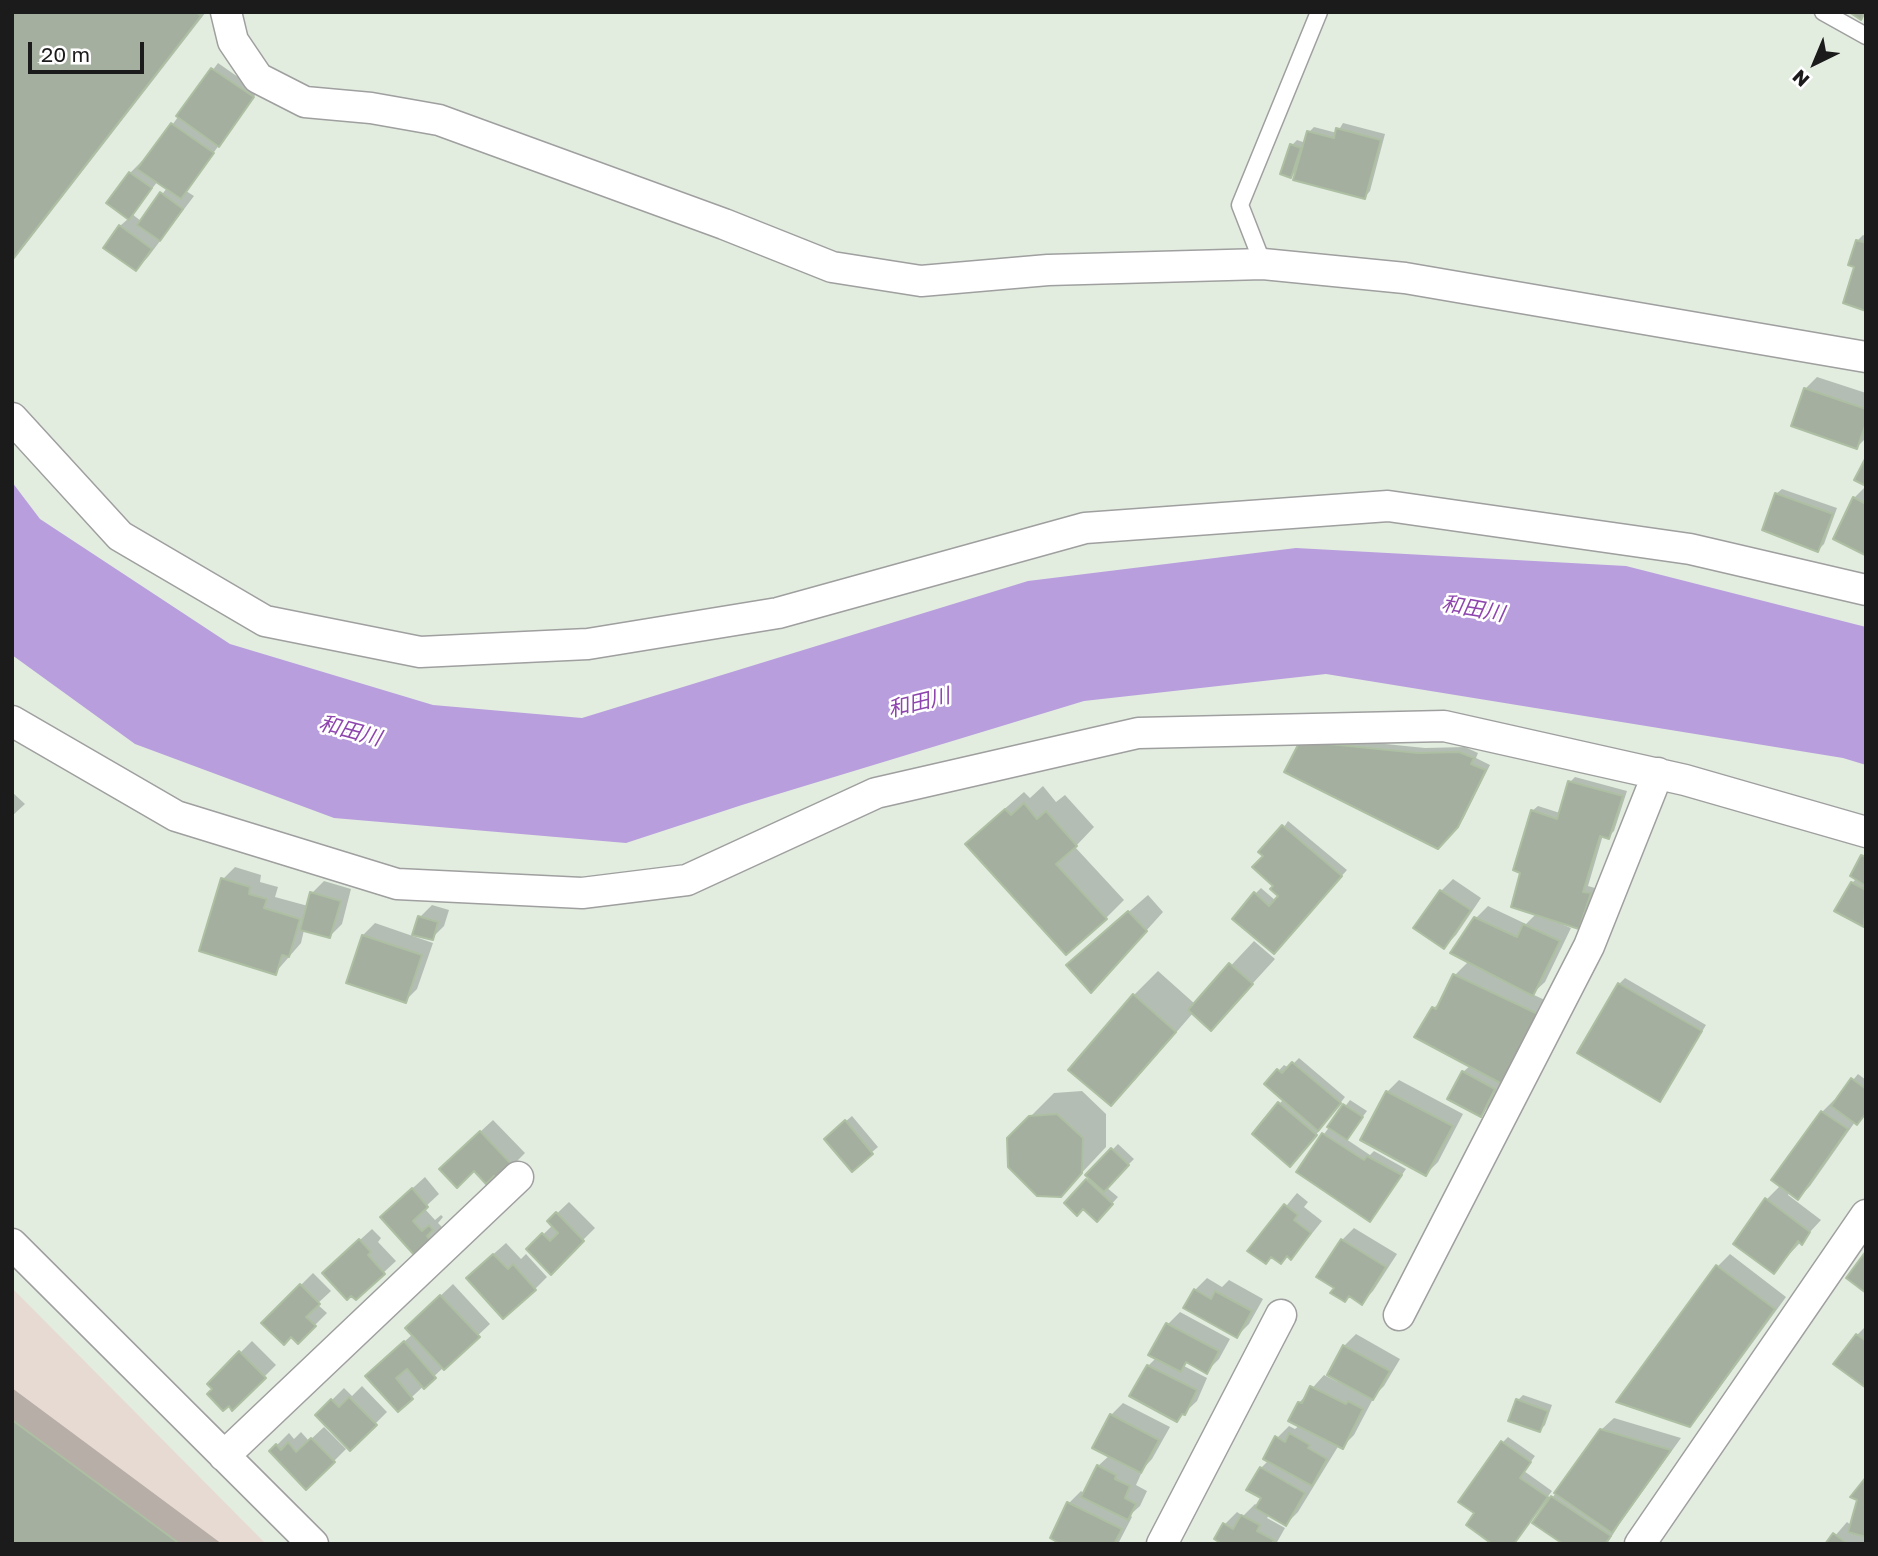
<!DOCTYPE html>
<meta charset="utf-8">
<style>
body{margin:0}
#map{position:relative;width:1878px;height:1556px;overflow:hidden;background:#e2ede0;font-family:"Golos Text",sans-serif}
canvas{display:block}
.frame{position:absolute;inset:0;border:14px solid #1b1b1b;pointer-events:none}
.north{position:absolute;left:1780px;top:28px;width:70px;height:70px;-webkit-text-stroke:5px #fff;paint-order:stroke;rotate:223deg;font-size:19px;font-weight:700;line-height:28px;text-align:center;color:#1b1b1b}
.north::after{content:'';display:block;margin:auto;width:24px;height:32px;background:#1b1b1b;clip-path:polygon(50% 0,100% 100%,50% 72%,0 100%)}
.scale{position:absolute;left:28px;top:42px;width:116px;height:32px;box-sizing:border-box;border:4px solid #1b1b1b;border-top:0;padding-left:9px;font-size:21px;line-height:24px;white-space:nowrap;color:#1b1b1b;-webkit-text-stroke:5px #fff;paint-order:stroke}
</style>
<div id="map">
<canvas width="1878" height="1556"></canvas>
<div class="frame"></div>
<div class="north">N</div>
<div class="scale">20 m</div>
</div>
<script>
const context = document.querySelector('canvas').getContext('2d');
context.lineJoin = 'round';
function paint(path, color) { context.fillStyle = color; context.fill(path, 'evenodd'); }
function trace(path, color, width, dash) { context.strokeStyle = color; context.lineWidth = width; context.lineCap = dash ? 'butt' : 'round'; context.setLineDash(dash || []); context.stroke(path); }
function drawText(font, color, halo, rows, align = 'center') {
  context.font = font + ' "Golos Text","Noto Sans JP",sans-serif'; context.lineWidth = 5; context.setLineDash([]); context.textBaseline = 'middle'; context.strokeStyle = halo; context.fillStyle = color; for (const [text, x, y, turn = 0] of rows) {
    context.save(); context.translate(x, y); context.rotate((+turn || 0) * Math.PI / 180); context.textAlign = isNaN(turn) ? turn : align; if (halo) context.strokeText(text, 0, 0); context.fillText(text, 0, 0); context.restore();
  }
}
const industrial = new Path2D(`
 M12,1288L266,1544H12Z`);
const water = new Path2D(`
 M12,482L40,519L230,644L433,705L582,718L1028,581L1296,548L1626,566L1866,627V765L1843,758L1326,674L1084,701L742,805L626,843L334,818L135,744L12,655Z`);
const shadow = new Path2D(`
 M12,12H206L12,262Z
 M218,63L258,91L186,191L194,196L148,257L136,269L120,226L129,218L130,173L142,161L144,163ZM158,181L167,188L141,221L132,214Z
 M1343,123L1385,134L1370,191L1365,197L1299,168L1291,176L1292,145L1297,140L1306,143L1309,132L1314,127L1337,133Z
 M1863,235L1866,236V309L1857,266V241Z
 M1817,377L1866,393V438L1857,447L1805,389Z
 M1866,486V551L1864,553L1854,498Z
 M1782,489L1837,508L1824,544L1818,550L1776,494Z
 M1307,736L1425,748L1465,747L1478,753L1476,758L1490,765L1463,819L1438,847Z
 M1575,777L1627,791L1614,831L1608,837L1603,835L1588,886L1595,888L1584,922L1578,927L1565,923L1564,925L1571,928L1545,982L1532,994L1549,1002L1492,1103L1480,1115L1463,1072L1471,1065L1433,1009L1443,999L1455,975L1469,961L1476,918L1488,906L1526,924L1536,914L1522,872L1532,811L1538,806L1560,813L1570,782Z
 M1043,786L1056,802L1065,795L1094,827L1075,847L1124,900L1106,918L985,826L1024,792L1030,798Z
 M12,792L25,804L12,816Z
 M1288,821L1347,870L1279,946L1255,894L1261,888L1276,901L1281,896L1265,856Z
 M1866,853V923L1864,925L1852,883L1857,878L1863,856Z
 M235,867L261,875L260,882L278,887L275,897L308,906L312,893L324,881L351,889L342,924L330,936L304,930L301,943L275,973L223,879Z
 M1453,879L1481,898L1456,935L1444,947L1441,891Z
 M1148,895L1163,912L1109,972L1068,965Z
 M432,905L449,910L444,926L432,938L420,917Z
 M375,923L433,943L417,989L405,1001L363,935Z
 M1254,941L1275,959L1211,1029L1193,1013L1135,1080L1111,1104L1134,995L1158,971L1195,1004Z
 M1625,978L1706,1025L1665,1094L1660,1099L1619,984Z
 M1299,1058L1345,1097L1302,1153L1279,1104L1284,1099L1266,1084L1284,1065L1289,1068Z
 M1858,1074L1866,1080V1112L1855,1122L1810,1186L1798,1198L1790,1192L1788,1195L1821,1220L1774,1271L1767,1199L1781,1185L1773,1180L1822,1112L1834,1100L1836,1101Z
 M1399,1080L1463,1114L1438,1162L1426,1174L1387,1092Z
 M1082,1091L1106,1114V1147L1061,1195L1009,1138L1054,1093Z
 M1350,1100L1367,1111L1346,1139L1370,1155L1374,1151L1406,1169L1375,1214L1324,1134Z
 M852,1116L878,1147L852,1169L832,1133Z
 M493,1120L525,1153L513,1165L494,1173L475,1169L453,1157Z
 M1118,1144L1134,1159L1106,1187L1118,1197L1097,1220L1083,1207L1066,1203L1090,1177L1088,1175Z
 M425,1177L439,1194L424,1208L435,1220L441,1215L443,1217L438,1223L443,1228L417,1254L394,1205Z
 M1297,1193L1308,1202L1304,1207L1322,1221L1302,1246L1291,1257L1287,1254L1272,1255L1250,1250Z
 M569,1202L595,1228L551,1272L528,1249L553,1225L549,1221Z
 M1354,1228L1397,1254L1373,1291L1361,1303L1319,1277L1342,1240Z
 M372,1229L381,1238L378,1242L396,1261L356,1298L337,1261Z
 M506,1243L521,1259L526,1254L547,1277L535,1289L480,1266Z
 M1730,1254L1786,1297L1702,1412L1690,1425L1619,1401L1718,1266Z
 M313,1273L331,1291L317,1304L327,1313L298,1342L291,1335L263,1323Z
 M1207,1278L1222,1287L1229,1280L1263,1299L1249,1324L1237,1336L1195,1290Z
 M453,1284L490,1324L398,1410L379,1364L413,1334L419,1316Z
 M1180,1312L1230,1339L1219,1359L1207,1371L1188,1361L1184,1366L1207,1378L1197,1401L1177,1420L1148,1366L1157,1357L1151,1354L1168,1324Z
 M1866,1326V1386L1857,1335Z
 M1356,1334L1400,1359L1384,1386L1375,1395L1354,1435L1342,1447L1339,1445L1298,1512L1286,1524L1270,1514L1267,1518L1285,1528L1276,1544H1226L1225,1524L1237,1512L1243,1516L1255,1504L1258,1506L1264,1498L1261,1468L1269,1460L1277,1438L1289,1426L1295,1429L1300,1425L1299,1403L1324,1375L1338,1382L1344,1346Z
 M252,1341L276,1365L233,1408L209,1384Z
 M362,1386L387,1412L350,1449L317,1415L344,1388L352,1396Z
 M12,1388L222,1544H12Z
 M1523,1395L1552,1405L1545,1425L1540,1430L1518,1400Z
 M1123,1403L1170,1427L1152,1459L1139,1473L1141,1474L1136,1485L1147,1491L1140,1506L1130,1515L1132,1517L1118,1544H1064L1069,1503L1081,1491L1085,1494L1098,1466L1110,1455L1111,1415Z
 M1614,1418L1681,1438L1620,1523L1607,1544H1566L1535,1522L1601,1430Z
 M324,1427L346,1449L334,1461L271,1451L289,1433L294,1439L301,1432L309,1441Z
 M1508,1437L1535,1456L1524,1471L1552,1491L1513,1544L1476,1513L1503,1442Z
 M1866,1480V1544H1828L1847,1522L1852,1526Z`);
const building = new Path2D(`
 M12,12H196L201,16L12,260Z
 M1849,12H1865L1861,20Z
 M211,68L254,97L219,147L176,116Z
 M171,123L214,153L181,199L137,169Z
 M1336,128L1381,140L1365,199L1293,180L1307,131L1334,138Z
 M1290,144L1301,148L1291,178L1280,174Z
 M129,172L152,188L129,220L106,203Z
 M160,192L183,209L160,241L137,225Z
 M119,225L152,249L136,271L103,248Z
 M1856,240L1866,243V311L1843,303L1854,267L1848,265Z
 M1804,388L1866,409V423L1857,449L1791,426Z
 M1866,457V486L1854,480Z
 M1775,493L1833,514L1818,552L1762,530Z
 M1853,497L1866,504L1865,555L1833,539Z
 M1300,741L1418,753L1459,752L1474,758L1471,764L1486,770L1458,827L1438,849L1284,772Z
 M1568,781L1623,796L1609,839L1600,836L1583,892L1591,893L1579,929L1511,907L1520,873L1513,870L1531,810L1557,819Z
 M1024,803L1037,819L1046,811L1077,846L1056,864L1107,919L1066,955L965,844L1005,809L1011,815Z
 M1282,825L1342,876L1274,954L1232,919L1254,892L1269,906L1278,896L1270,889L1273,886L1252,867L1263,856L1258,852Z
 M1861,855L1866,857V886L1850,876Z
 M221,878L250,887L249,894L267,899L264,908L300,919L289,957L282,955L276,975L199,951Z
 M1851,882L1866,890L1864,927L1834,911Z
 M1440,890L1471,910L1444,949L1413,928Z
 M310,892L341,901L330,938L300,930Z
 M1128,911L1147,931L1091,993L1066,965Z
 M418,916L438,922L433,940L412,935Z
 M1474,917L1517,937L1523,924L1560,941L1533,996L1450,953Z
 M362,935L422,955L406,1003L346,983Z
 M1229,963L1253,984L1211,1031L1188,1010Z
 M1453,974L1538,1014L1504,1085L1414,1037L1432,1007L1436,1009Z
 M1618,983L1702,1031L1660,1102L1577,1053Z
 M1133,994L1176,1032L1111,1106L1068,1070Z
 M1292,1062L1341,1103L1318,1131L1264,1084L1277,1069L1282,1073Z
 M1462,1071L1495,1089L1481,1117L1447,1099Z
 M1851,1078L1866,1089V1113L1857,1125L1831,1106Z
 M1386,1091L1453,1126L1426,1176L1360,1140Z
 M1278,1102L1317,1135L1290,1167L1252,1134Z
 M1343,1104L1363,1117L1347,1140L1327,1127Z
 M1821,1111L1848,1129L1798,1200L1771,1180Z
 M1057,1114L1083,1138L1082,1173L1061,1197L1037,1196L1008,1167L1007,1138L1029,1116Z
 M845,1120L873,1154L852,1172L824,1139Z
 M480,1131L514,1167L499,1181L494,1176L486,1184L474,1171L457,1188L439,1169Z
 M1322,1133L1364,1160L1367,1156L1402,1175L1370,1222L1296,1172Z
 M1111,1148L1129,1165L1104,1192L1085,1175Z
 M1086,1179L1113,1204L1097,1222L1083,1209L1077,1216L1064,1203Z
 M412,1188L428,1207L413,1221L422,1231L429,1225L433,1230L427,1236L432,1242L416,1257L380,1217Z
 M1765,1198L1810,1232L1802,1245L1798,1241L1774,1274L1733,1244Z
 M1284,1204L1298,1215L1294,1220L1311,1233L1291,1260L1287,1256L1281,1264L1271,1257L1266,1264L1247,1251Z
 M556,1212L584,1241L551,1275L526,1249L542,1233L550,1241L558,1233L547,1221Z
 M359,1239L371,1252L368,1255L385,1274L356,1300L351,1296L347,1300L322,1273Z
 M1341,1239L1386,1267L1362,1305L1349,1296L1345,1302L1330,1293L1334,1288L1316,1277Z
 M1866,1251V1293L1846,1278Z
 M493,1254L508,1269L513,1264L536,1290L503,1319L466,1278Z
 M1716,1265L1775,1309L1690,1427L1616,1402Z
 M300,1284L320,1304L306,1317L316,1326L298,1344L291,1337L284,1345L261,1323Z
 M1194,1289L1211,1299L1215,1291L1252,1311L1237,1338L1183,1308Z
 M440,1295L480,1337L444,1370L405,1328Z
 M1166,1323L1219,1351L1207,1374L1186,1362L1181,1372L1148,1355Z
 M1856,1334L1866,1341V1388L1833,1364Z
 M404,1341L436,1378L424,1389L407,1369L396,1378L413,1399L398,1412L365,1376Z
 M1343,1345L1390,1371L1373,1400L1327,1375Z
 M239,1351L266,1378L232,1411L229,1406L223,1411L207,1394L212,1389L207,1384Z
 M1147,1365L1197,1390L1185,1415L1182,1414L1177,1422L1129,1396Z
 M1310,1386L1346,1404L1348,1401L1363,1409L1343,1449L1288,1421L1298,1402L1302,1403Z
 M349,1397L377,1425L350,1451L315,1415L331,1399L339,1407Z
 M1516,1399L1548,1411L1540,1432L1508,1421Z
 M1110,1414L1159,1440L1141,1473L1092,1448Z
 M12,1420L180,1544H12Z
 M1600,1429L1671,1450L1612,1533L1554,1493Z
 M1289,1433L1310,1445L1308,1448L1327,1459L1312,1486L1263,1459L1275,1436L1285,1442Z
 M311,1438L335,1462L306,1490L269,1451L276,1444L281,1450L288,1442L296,1452Z
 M1501,1441L1531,1462L1520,1478L1548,1497L1514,1544H1492L1466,1525L1474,1513L1458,1502Z
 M1097,1465L1116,1475L1115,1479L1130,1486L1125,1498L1136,1504L1128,1520L1081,1497Z
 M1260,1467L1305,1493L1286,1526L1255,1508L1261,1498L1246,1490Z
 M1866,1477V1537L1848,1532L1857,1500L1850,1497Z
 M1551,1496L1611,1536L1605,1544H1563L1532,1523Z
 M1067,1502L1122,1529L1114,1544H1060L1050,1538Z
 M1241,1515L1260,1525L1257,1531L1274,1540L1272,1544H1222L1214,1539L1223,1523L1233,1529Z
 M1833,1533L1848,1544H1825Z`);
const service = new Path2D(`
 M1823,12L1866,36
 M1263,264L1240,205L1319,12`);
const minor = new Path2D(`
 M226,12L233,41L258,78L305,102L371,108L439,120L724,224L832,267L921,281L1048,270L1263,264L1405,278L1866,357
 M12,418L120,536L265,621L420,652L588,644L778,613L1085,528L1388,506L1690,549L1866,590
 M12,721L176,816L397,884L582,893L687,880L876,793L1138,733L1444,726L1685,780L1866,832
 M12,1244L313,1544
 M1399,1315L1589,946L1658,773
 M224,1456L518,1177
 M1162,1544L1281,1315
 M1640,1544L1866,1215`);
const waterNames = [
 ["和田川",1473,609,10],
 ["和田川",919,703,-14],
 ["和田川",350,731,15]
];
paint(industrial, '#e7dad2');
paint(water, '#b99ede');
paint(shadow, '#0003');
paint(building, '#a5af9f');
trace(building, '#adbfa2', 2);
trace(service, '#9f9f9f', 19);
trace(minor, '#9f9f9f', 33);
trace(service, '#fff', 16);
trace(minor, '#fff', 30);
drawText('italic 21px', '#8e45ae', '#fff', waterNames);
</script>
